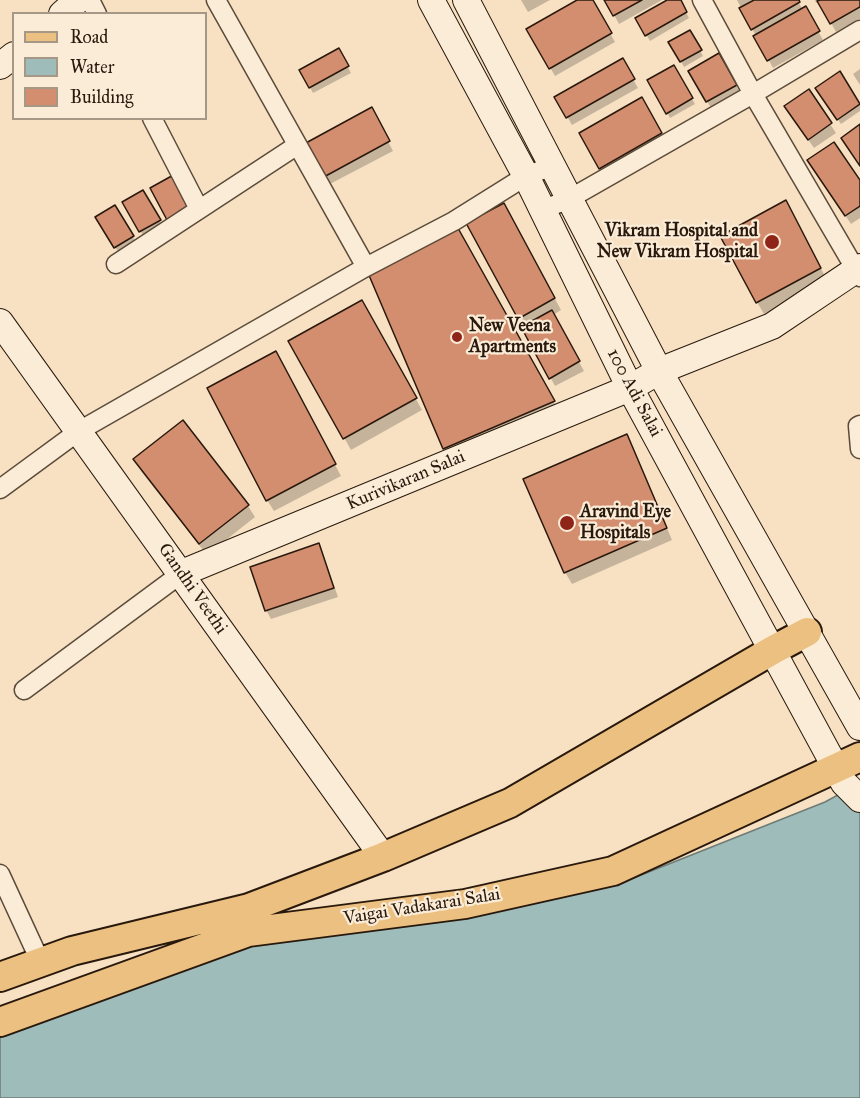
<!DOCTYPE html>
<style>
body{margin:0}
#map{position:relative;width:860px;height:1098px;overflow:hidden;background:#f7e1c2;font-family:"IM FELL Great Primer",serif}
canvas{display:block}
.legend{position:absolute;left:12px;top:12px;width:195px;height:108px;box-sizing:border-box;background:#faecd7;border:2px solid #a69886;margin:0;padding:8px 10px;list-style:none;font-size:18px;color:#29190d}
.legend li{display:flex;align-items:center;gap:12px;height:30px}
.legend b{width:30px;border:2px solid #a69886}
</style>
<div id="map">
<canvas width="860" height="1098"></canvas>
<ul class="legend">
<li><b style="height:8px;background:#ecc081"></b>Road</li>
<li><b style="height:16px;background:#9ebcba"></b>Water</li>
<li><b style="height:16px;background:#d38d6f"></b>Building</li>
</ul>
</div>
<script>
const context = document.querySelector('canvas').getContext('2d');
context.lineJoin = 'round';
function paint(path, color) { context.fillStyle = color; context.fill(path, 'evenodd'); }
function trace(path, color, width, dash) { context.strokeStyle = color; context.lineWidth = width; context.lineCap = dash ? 'butt' : 'round'; context.setLineDash(dash || []); context.stroke(path); }
function drawText(font, color, halo, rows, align = 'center') {
  context.font = font + ' "IM FELL Great Primer",serif'; context.lineWidth = 4.5; context.setLineDash([]); context.textBaseline = 'middle'; context.strokeStyle = halo; context.fillStyle = color; for (const [text, x, y, turn = 0] of rows) {
    context.save(); context.translate(x, y); context.rotate((+turn || 0) * Math.PI / 180); context.textAlign = isNaN(turn) ? turn : align; if (halo) context.strokeText(text, 0, 0); context.fillText(text, 0, 0); context.restore();
  }
}
const water = new Path2D(`
 M860,783V1098H0V1033L191,963L283,937L507,908L631,879L825,802Z`);
const shadow = new Path2D(`
 M521,0H550L528,12Z
 M580,0H591L615,42L555,76L528,29Z
 M606,0H662L619,24Z
 M670,0H679L689,18L650,41L637,19Z
 M737,0H797L803,10L805,8L823,40L773,68Z
 M815,0H860V19L836,32L819,1L816,3Z
 M690,32L703,56L684,67L671,43Z
 M338,50L351,73L313,93L301,70Z
 M719,55L741,94L712,110L690,71Z
 M622,60L638,88L572,125L556,97Z
 M673,67L695,104L670,118L649,81Z
 M860,69V85L853,74Z
 M839,73L860,104V111L841,124L820,94Z
 M808,91L836,133L814,148L791,115Z
 M642,99L666,142L605,177L581,134Z
 M371,109L393,151L328,185L306,144Z
 M814,169L860,182V218L851,224Z
 M143,192L162,226L144,237L124,203Z
 M114,207L136,242L119,253L97,218Z
 M792,214L827,280L764,314L757,302Z
 M510,216L561,310L553,315L584,371L555,386L468,224Z
 M454,223L560,413L451,460L370,273Z
 M362,302L422,410L351,450L290,342Z
 M282,365L341,476L274,511L267,500Z
 M183,422L248,506L255,517L207,555L141,471L135,459Z
 M633,447L672,540L572,584L565,572Z
 M318,545L323,554L338,597L271,619L266,610Z`);
const building = new Path2D(`
 M577,0H593L612,33L549,69L526,29Z
 M604,0H642L613,16Z
 M667,0H681L687,12L645,36L635,18Z
 M754,0H799L800,2L751,30L739,8Z
 M820,0H860V7L830,24L817,1Z
 M806,6L820,31L767,61L753,36Z
 M690,30L702,50L680,62L668,42Z
 M339,48L349,66L309,88L299,70Z
 M719,53L737,85L706,102L688,71Z
 M623,58L635,79L566,118L554,97Z
 M674,65L693,98L666,114L647,80Z
 M840,71L860,104L837,120L815,88Z
 M809,89L832,123L808,140L784,106Z
 M642,97L662,133L599,169L579,133Z
 M372,107L390,141L322,178L304,144Z
 M860,124V166L841,138Z
 M834,142L860,180V206L845,216L807,160Z
 M177,173L194,204L167,220L150,188Z
 M143,190L161,220L139,232L122,202Z
 M786,200L821,268L756,303L720,236Z
 M504,203L555,298L518,319L466,223Z
 M115,205L134,236L114,248L95,217Z
 M454,221L555,401L443,449L368,273Z
 M362,300L417,398L343,439L288,341Z
 M552,310L580,361L549,379L521,327Z
 M276,351L336,464L266,501L207,388Z
 M183,420L249,505L199,544L133,459Z
 M627,434L667,528L564,573L523,479Z
 M319,543L334,588L265,611L250,567Z`);
const street = new Path2D(`
 M90,0L97,14
 M216,0L366,267
 M702,0L753,94L860,277
 M152,118L199,209
 M542,210L569,199L753,94L860,30
 M116,264L296,146
 M860,425L858,426L860,449
 M0,489L79,431L366,267L454,221L526,176L552,166
 M24,690L182,573
 M0,874L41,963`);
const secondary = new Path2D(`
 M431,0L526,176L630,388L844,783L860,799
 M466,0L659,371L860,727
 M62,14L78,0
 M0,66L14,55
 M0,322L383,857
 M182,573L630,388L659,371L772,326L860,267`);
const primary = new Path2D(`
 M0,977L72,951L249,908L383,857L510,803L773,650L807,632
 M0,1022L248,932L465,904L613,871L860,757`);
const markers = [
 [772,242,8,"#8f2418"],
 [457,337,6,"#8f2418"],
 [567,523,8,"#8f2418"]
];
const poiNames = [
 ["Vikram Hospital and",758,232,"right"],
 ["New Vikram Hospital",758,253,"right"],
 ["New Veena",469,327],
 ["Apartments",469,348],
 ["Aravind Eye",580,513],
 ["Hospitals",580,534]
];
const streetNames = [
 ["100 Adi Salai",634,393,62],
 ["Kurivikaran Salai",406,481,-23],
 ["Gandhi Veethi",192,589,55],
 ["Vaigai Vadakarai Salai",422,907,-9]
];
paint(water, '#9ebcba');
trace(water, '#6f7b75', 1.5);
paint(shadow, '#0003');
paint(building, '#d38d6f');
trace(building, '#29190d', 1.5);
trace(street, '#5c4b3a', 21);
trace(secondary, '#29190d', 28);
trace(primary, '#29190d', 32);
trace(street, '#faecd7', 18);
trace(secondary, '#faecd7', 26);
trace(primary, '#ecc081', 28);
for (const [x, y, r, color] of markers) { const dot = new Path2D(); dot.arc(x, y, r, 0, 2 * Math.PI); context.fillStyle = color; context.fill(dot); trace(dot, '#faecd7', 2); }
drawText('bold 18px', '#29190d', '#faecd7', poiNames, 'left');
drawText('18px', '#29190d', '#faecd7', streetNames);
</script>
